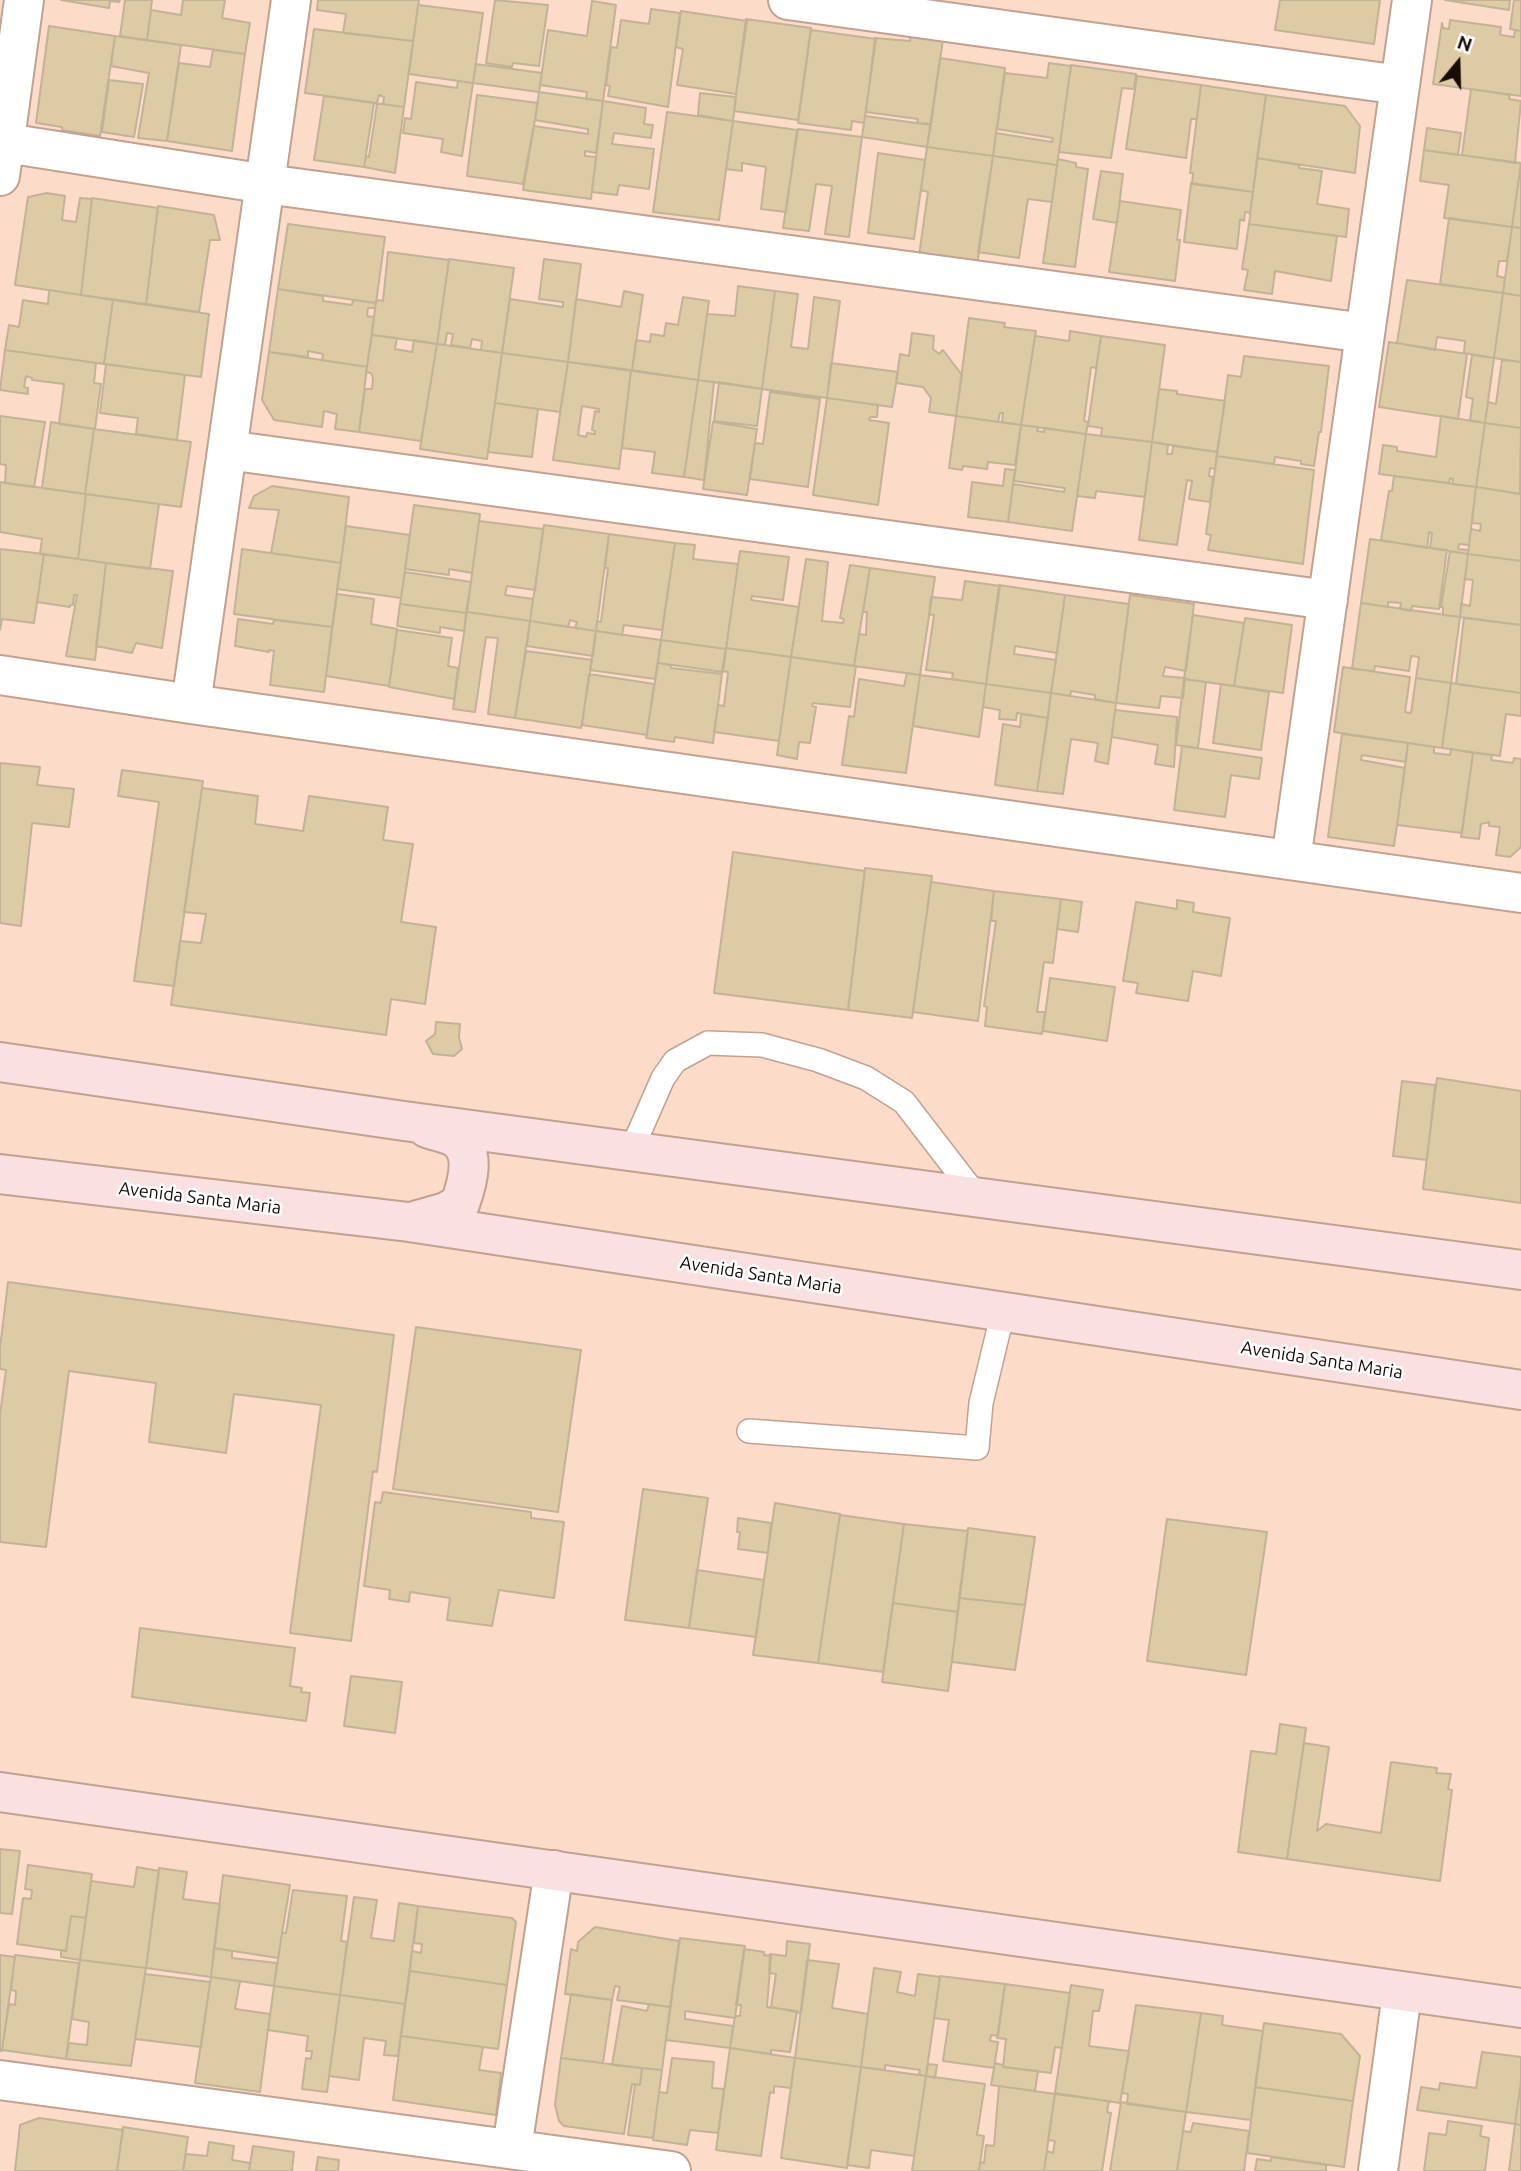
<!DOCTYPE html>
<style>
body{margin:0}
#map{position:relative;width:1521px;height:2171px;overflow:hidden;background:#fcdbc9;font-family:Ubuntu,sans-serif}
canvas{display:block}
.north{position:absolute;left:1423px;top:28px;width:70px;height:70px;-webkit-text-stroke:5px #fff;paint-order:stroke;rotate:19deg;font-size:19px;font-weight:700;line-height:28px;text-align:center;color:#170d07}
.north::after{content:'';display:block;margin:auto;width:24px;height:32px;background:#170d07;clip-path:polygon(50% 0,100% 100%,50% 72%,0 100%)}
</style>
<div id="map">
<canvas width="1521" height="2171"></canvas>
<div class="north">N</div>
</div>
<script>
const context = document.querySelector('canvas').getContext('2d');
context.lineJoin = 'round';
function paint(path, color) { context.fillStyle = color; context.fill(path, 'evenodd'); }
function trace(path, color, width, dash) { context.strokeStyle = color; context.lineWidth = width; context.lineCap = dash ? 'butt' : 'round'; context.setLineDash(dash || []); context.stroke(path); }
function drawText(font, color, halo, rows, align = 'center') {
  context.font = font + ' Ubuntu,sans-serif'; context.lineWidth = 5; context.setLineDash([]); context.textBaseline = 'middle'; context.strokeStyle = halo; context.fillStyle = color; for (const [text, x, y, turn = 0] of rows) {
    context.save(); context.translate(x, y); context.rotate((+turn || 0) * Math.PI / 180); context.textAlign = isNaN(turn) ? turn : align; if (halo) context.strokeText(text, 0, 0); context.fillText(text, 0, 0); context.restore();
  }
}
const building = new Path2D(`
 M61,0H120L119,2L110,1L109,8Z
 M125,0H152L147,40L120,36Z
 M183,0H225L222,18L250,23L245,54L147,40L151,10L181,15Z
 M318,0H419L413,41L343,33L346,14L317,10Z
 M495,0L548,5L539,66L513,63L512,67L486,63Z
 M1280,0H1380L1374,44L1275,30Z
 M1445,0H1510L1509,10Z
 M1514,0H1521V31L1510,29Z
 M592,1L616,5L603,101L586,99L587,92L540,85L548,30L587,36Z
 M418,5L483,13L473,83L409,74Z
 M651,9L680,13L668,107L608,96L610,86L606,85L611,47L617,48L621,20L649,24Z
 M681,11L747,21L736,94L677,85L683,49L676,47Z
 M746,19L811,28L798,120L734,111Z
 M1450,20L1501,27L1500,35L1514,37L1515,30L1521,31V96L1433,84L1442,23L1443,28L1449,29Z
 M49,26L115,36L100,136L62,130V127L36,123Z
 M314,29L413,41L404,107L383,104L384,97L379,95L377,103L305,93Z
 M811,30L876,39L864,123L852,121L851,130L798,123Z
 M911,35L943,39L931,124L917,123L918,119L866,112L875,38L910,41Z
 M115,36L181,45L167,141L138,138L149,73L111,66Z
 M213,50L245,54L232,151L167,141L179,63L210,67Z
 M940,58L1005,68L993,156L927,147Z
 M1049,63L1071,66L1057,165L993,156L996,133L1052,142L1053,138L997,129L1005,73L1047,78Z
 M476,64L542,73L539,92L473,83Z
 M1071,65L1136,74L1134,89L1122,88L1111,158L1059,152Z
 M1137,76L1201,85L1197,119H1191L1186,158L1126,149Z
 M109,80L143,84L134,137L102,132Z
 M458,81L473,83L462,156L441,152L443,139L403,133L405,118L411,119L416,82L457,88Z
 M1201,85L1266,95L1253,192L1192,184L1193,173H1190Z
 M1471,89L1510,95L1509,99L1521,101L1515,163L1462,155Z
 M539,92L603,101L596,153L585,151V156L596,157L591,199L523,190L534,126L588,134V129L535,120Z
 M700,93L736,97L733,121L698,115Z
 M477,95L538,103L523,184L467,176Z
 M1266,95L1345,106L1360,126L1355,173L1257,158Z
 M324,96L374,103L364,167L314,160Z
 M603,101L646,108L644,124L653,125L651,138L614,133L612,144L654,149L649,189L619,185L617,195L592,192Z
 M374,103L404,107L395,173L364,167L366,156L369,157L377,104Z
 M667,112L733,121L719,220L653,212Z
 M865,116L931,125L927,147L862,137Z
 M733,121L797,130L786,212L761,209L766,167L742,163V171L726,169Z
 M1427,128L1461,133L1458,155L1424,150Z
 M798,129L862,137L849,237L825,234L832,186L816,184L809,231L783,228Z
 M927,147L993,156L977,265L919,256L928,192L921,190Z
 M1424,150L1521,163L1512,227L1444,218L1449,185L1420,181Z
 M878,153L925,160L914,239L868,233Z
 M993,156L1057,165L1052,202L1028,199L1019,258L978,252Z
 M1257,158L1299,165V168L1322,171L1317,204L1349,209L1346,237L1249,224Z
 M1058,159L1076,163V167L1088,169L1075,267L1043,263Z
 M1521,164V228L1512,227Z
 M1101,171L1123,174L1117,223L1093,219Z
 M1191,183L1253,192L1250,213L1245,212L1244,221L1240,219L1237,249L1184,242Z
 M47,193L65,196L62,220L76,222L80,198L92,199L81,295L15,285L28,197Z
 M92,198L158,208L146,304L81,295Z
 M1120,201L1181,210L1177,240H1180L1175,281L1109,272Z
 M158,206L214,215L220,240H210L199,312L146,304Z
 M1449,218L1512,227L1507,261H1499L1497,276L1505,278L1503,293L1440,284Z
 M288,224L385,237L376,303L278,289Z
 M1249,224L1337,236L1331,281L1275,271L1272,294L1244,290L1248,270L1242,269Z
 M1512,227L1521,228V296L1503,293Z
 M388,252L449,260L437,344L372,335L376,300L383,301Z
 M449,259L514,268L502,353L481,350L482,341L472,339L470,348L451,345L453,334L447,333L445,345L437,344Z
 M544,259L581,264L568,362L502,353L510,299L563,307V302L539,299Z
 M1407,280L1503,293L1494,358L1464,353L1465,341L1437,337L1435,350L1397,343Z
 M738,286L775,291L762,389L698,380L707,314L735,316Z
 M278,289L323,296V301L352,305L353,300L376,303L375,308H368L367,316L374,317L367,367L322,360L323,354L308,351V357L269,352Z
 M49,290L113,300L104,364L5,350L9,325L19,327L23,300L48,304Z
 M624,291L643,295L632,371L568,362L576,299L621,307Z
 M775,291L798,294L791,347L808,349L814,297L840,301L827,398L762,389Z
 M1503,293L1521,296V362L1494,358Z
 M683,297L709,301L698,380L632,371L636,340L650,342L651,334L664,336L666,323L678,325Z
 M113,300L209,314L201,377L104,364Z
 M969,318L1005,323L1004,327L1036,331L1021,425L1002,422L1003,413H1000L998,422L956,416Z
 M1070,331L1101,336L1096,368L1091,367L1084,421L1088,422L1086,434L1021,425L1035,336L1069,341Z
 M912,333L934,336L933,349L939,354L943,350L962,375L956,416L929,412L931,398L923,387L896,383L900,354L909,356Z
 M372,335L397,338L395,349L412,352L414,340L437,344L421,441L359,432L365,389H372L373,378L371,373L366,372Z
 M1101,336L1165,345L1152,442L1101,436L1102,428L1088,426Z
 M1389,342L1467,354L1458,419L1379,407Z
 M437,344L502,353L487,459L420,449Z
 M5,350L96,363L94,383L101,384L95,429L59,424L64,384L32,380V378L26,376L24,387L28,388V394L0,390Z
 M269,352L367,367L359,432L335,429L337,414L324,411L322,427L274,420L262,400Z
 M502,353L568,362L560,412L495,403Z
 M1472,355L1494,358L1485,423L1470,420L1473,399L1466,397Z
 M1244,356L1329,366L1321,432H1319L1314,466L1301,464V461L1275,457L1274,464L1217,456L1228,375L1241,377Z
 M1502,360L1521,362V428L1485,423L1488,402L1496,404Z
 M568,362L631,370L619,469L553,460ZM582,406L599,409V412L595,411L592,430L595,431V434L587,433L586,437L578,435Z
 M831,363L898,372L892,407L827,398Z
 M106,364L185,375L177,440L136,434L138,418L100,413Z
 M631,370L698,380L684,477L652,473L655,452L622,448Z
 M698,380L714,382L704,480L684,477Z
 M719,382L762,389L757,426L714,421Z
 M1159,389L1177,391V394L1225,401L1217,452L1152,442Z
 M770,392L820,399L808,487L750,479L755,443L763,444Z
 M827,398L878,405L877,417H870L869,420L889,423L878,505L813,495Z
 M495,403L538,409L532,457L488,452Z
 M0,416L45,422L34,487L5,483L6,465L0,464Z
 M956,416L1021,425L1015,465L988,462L987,469L963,466L962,470L949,468Z
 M1441,416L1485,423L1476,487L1452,484L1453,479L1450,478L1449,483L1379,474L1383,445L1397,447V451L1436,457Z
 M51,422L94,429L85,494L42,488Z
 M713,422L757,429L747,495L703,489Z
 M1485,423L1521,428L1520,494L1476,487Z
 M1021,425L1038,427L1037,431L1044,432L1045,428L1086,434L1072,531L1008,522L1013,484L1064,492L1065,488L1014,481Z
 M94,429L191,442L181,507L85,494Z
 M1086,434L1152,442L1145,497L1096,491L1095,498L1077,496Z
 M1152,442L1168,445L1167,454H1172L1173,446L1217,452L1215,469L1210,468L1209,476L1213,477L1210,502L1189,499L1192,481L1187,480L1177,545L1139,540Z
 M1217,456L1314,470L1303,564L1208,550L1211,535L1206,534Z
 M1005,469L1015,470L1008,522L968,517L972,482L1003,486Z
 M1394,476L1476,487L1469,545L1459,544L1458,549L1468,550V554L1430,548L1432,533L1429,532L1427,548L1381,540L1389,491H1392Z
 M0,482L86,494L78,559L40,554L42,539L0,532Z
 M272,486L349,497L341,563L271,553L279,510L249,508L254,496Z
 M1476,487L1521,494V561L1468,554L1471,529L1480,531L1481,524L1472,523Z
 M86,494L159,504L150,569L78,559Z
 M414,505L480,514L472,573L449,569V575L405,569Z
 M479,521L543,529L535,590L507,586L505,595L533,599L530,621L467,612Z
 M544,525L609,534L596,631L575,628L577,622L570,620L568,627L530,621Z
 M346,526L410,535L401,598L337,589Z
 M609,534L675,543L662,630L624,625L622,635L596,631L597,621L601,622L608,568H605Z
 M1370,539L1447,550L1439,609L1412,606L1411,611L1400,609L1401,603L1388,602V607L1361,603Z
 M675,543L695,545L693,559L738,564L726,649L661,640Z
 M0,549L44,554L34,623L2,619L0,630Z
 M242,549L341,563L332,627L234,614Z
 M740,551L789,557L783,600L752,596L751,600L799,607L791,657L726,648Z
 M1450,551L1468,554L1460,617L1443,615V607H1441Z
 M44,554L106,563L95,660L66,656L77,595H74L73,605H70V607L37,602Z
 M1468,554L1521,561V625L1460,617L1461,604L1470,606L1473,580L1465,579Z
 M806,559L828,562L822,621L843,623L844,619L840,618L850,565L870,568L854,666L791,657Z
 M106,563L173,571L162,648L136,643L132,653L96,646Z
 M870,568L935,577L920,675L854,666L859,634L866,635L867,612H863Z
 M405,572L471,582L466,613L400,604Z
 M965,581L1000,586L986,684L952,679L953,673L926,670L934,615L929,614L931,597L962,600Z
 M999,585L1065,595L1057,653L1015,646L1014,654L1056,660L1051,693L986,684Z
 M337,594L374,599L371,624L397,629L389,686L326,676Z
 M1065,595L1129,604L1116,703L1095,699V695L1071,691L1070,696L1051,693Z
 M1130,595L1194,604L1186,671L1165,667L1163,676L1185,678L1183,698L1161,696L1159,708L1116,703Z
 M1361,603L1460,617L1451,683L1416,678L1419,657L1411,656L1409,671L1375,666L1374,671L1352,669Z
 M400,604L466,613L464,631L440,627V633L397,626Z
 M467,612L530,621L515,718L488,714L498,638L486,637L475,712L453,709Z
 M1193,615L1244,623L1234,686L1184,679Z
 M1245,618L1292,625L1283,693L1234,686Z
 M1464,618L1521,625V693L1456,684Z
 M238,619L273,624L274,620L332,627L324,692L270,685L274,651L269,650V652L235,646Z
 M530,621L596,631L593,656L527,646Z
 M397,630L452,638L448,666L458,668L454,699L389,687Z
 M596,631L661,640L655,679L590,670Z
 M661,640L726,649L723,672L658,663Z
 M726,648L791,657L779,741L714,732L718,705L724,706L728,672L722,671Z
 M526,651L592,660L581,728L515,718Z
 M791,657L856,666L850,707L813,703L812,706L816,707L810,743L799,742L797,759L777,755Z
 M658,663L670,665L671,668L722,674L713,743L675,737L674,742L646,738Z
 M1343,667L1410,677L1405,712L1411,713L1416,678L1451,683L1442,748L1334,732Z
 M907,673L920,675L906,773L842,765L849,716L854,717L859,679L904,686Z
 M589,674L654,684L647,735L582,725Z
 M920,675L986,684L979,737L913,726Z
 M1184,679L1206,682L1198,748L1176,745Z
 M1451,683L1521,693V716L1506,714L1500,756L1442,748Z
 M986,684L1051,693L1048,718L1017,713L1016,720L999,719L1000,710L983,707Z
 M1221,684L1269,692L1261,750L1213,743Z
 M1051,693L1116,703L1108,764L1095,761L1098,743L1071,739L1063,794L1037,791Z
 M1115,710L1177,717L1174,767L1155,764L1158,745L1112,737Z
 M1021,714L1048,718L1037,791L995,785L1003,724L1020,727Z
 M1342,734L1408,743L1406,762L1362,755L1361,760L1405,768L1394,846L1328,837Z
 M1408,743L1434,747V753L1450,755L1451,749L1473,753L1462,833L1397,825Z
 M1182,746L1262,758L1259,779L1231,775L1225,817L1174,810Z
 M1473,753L1492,755L1491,760L1513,763L1514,758L1521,759V847L1510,857L1496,855L1500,827L1489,826V822L1481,824L1479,839L1461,837Z
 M0,763L40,767L37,785L74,789L69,827L32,823L21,926L0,923Z
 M122,770L203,781L174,986L134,981L159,802L118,796Z
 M202,788L258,796L255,824L303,831L309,796L388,807L383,840L413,844L401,922L436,927L425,1004L391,999L386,1035L171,1005L180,941L201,943L206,914L184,912Z
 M733,852L865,871L848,1010L714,993Z
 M865,868L932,876L912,1018L848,1010Z
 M931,882L994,891L978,1021L913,1012Z
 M994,891L1061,899L1053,963L1044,962L1037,1012H1045L1042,1034L985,1026L987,1007L984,1006L996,921H991Z
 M1061,899L1082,902L1078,932L1057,929Z
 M1177,900L1194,903L1193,912L1230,918L1221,976L1193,971L1188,1001L1136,993L1138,983L1123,981L1136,902L1177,909Z
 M1050,978L1115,987L1107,1041L1043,1031Z
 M436,1022L460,1024L459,1037L462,1049L454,1056L433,1054L426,1041L435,1034Z
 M1437,1078L1521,1091V1203L1423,1189Z
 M1402,1081L1435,1085L1427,1160L1393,1156Z
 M8,1282L394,1335L377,1472L373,1471L351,1641L290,1633L321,1405L234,1394L226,1453L149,1442L156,1383L69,1371L46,1547L0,1542V1415L6,1370L0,1369V1348Z
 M416,1327L581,1350L558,1512L393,1489Z
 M643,1489L708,1498L689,1628L625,1620Z
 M383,1492L531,1512V1518L564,1522L554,1598L499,1590L492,1626L447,1620L450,1598L410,1592L409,1602L389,1599L390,1590L364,1586L375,1502L381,1503Z
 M775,1503L840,1514L818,1663L753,1655Z
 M840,1515L904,1524L883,1672L818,1663Z
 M738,1518L771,1523L768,1553L738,1549L740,1532H737Z
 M1167,1519L1267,1532L1246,1675L1147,1661Z
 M904,1524L968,1531L958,1612L893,1603Z
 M968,1528L1035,1537L1025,1605L959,1598Z
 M697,1570L764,1580L756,1637L689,1628Z
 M959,1598L1025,1605L1015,1670L952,1662Z
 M893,1603L958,1612L948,1691L882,1682Z
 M140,1628L295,1648L290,1686L302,1688L301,1692L310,1693L306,1721L132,1697Z
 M351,1676L402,1682L395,1733L344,1726Z
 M1280,1724L1306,1728L1287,1859L1238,1852L1251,1751L1276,1754Z
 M1304,1743L1329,1747L1317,1831L1326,1824L1381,1833L1391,1762L1437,1768L1436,1773L1451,1774L1448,1789L1452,1790L1440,1881L1287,1859Z
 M0,1849L20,1851L12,1914L0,1913Z
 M28,1865L92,1874L86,1918L71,1916L66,1951L17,1944L23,1898L31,1899L32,1890L25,1889Z
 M137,1867L159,1871L146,1968L80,1960L91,1881L134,1887Z
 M159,1868L187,1872L183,1899L220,1904L211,1977L146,1968Z
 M223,1875L290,1885L278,1958L214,1948Z
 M293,1890L347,1896L341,1941L347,1942L340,1995L274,1986L282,1933H286Z
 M354,1897L377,1900L371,1938L394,1941L399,1903L418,1906L405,2004L340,1995Z
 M418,1906L512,1918L516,1922L507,1985L410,1971L412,1951L421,1953L422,1944L414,1943Z
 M71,1916L86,1918L80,1960L61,1957V1950L66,1951Z
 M595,1927L679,1941L670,2007L617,2000L620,1987L615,1986L612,2000L565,1994L571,1949L577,1951L578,1942Z
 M680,1938L745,1946L735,2018L685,2011V2019L733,2026L730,2048L666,2040Z
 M787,1941L810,1944L801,2013L771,2007L776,1974L769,1973L770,1954L786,1956Z
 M214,1948L232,1951V1958L277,1963L274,1986L211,1977Z
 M744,1949L764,1952V1955L771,1956L767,2007L797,2011L790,2052L771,2050V2054L730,2048L735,2016H740L741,2005H736Z
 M0,1955L15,1957L2,2051H0Z
 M15,1955L79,1963L66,2059L2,2050L9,2004L15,2005L16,1991L11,1990Z
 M80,1960L146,1968L131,2066L66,2059L69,2043L87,2045L89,2022L72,2019Z
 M807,1960L839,1964L832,2008L868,2014L861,2067L795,2058Z
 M874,1968L901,1972L897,1992L915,1996L918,1974L940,1977L926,2076L919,2075L920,2070L885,2065V2070L861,2067Z
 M410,1971L507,1985L498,2049L401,2036Z
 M145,1974L210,1982L201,2047L135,2039Z
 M940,1976L1005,1984L998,2036L991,2035L990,2041L998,2042L994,2068L943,2061L949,2020L934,2018Z
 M211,1977L240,1981L235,2009L270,2014L260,2092L195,2083Z
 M1005,1984L1070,1993L1062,2048L1055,2047L1051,2073L1003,2067L1006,2039L997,2038Z
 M1071,1985L1103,1990L1099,2011H1093L1089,2046L1129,2051L1120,2103L1055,2093Z
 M274,1986L340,1995L327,2092L302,2089L306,2058L311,2059L312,2051H306L308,2036L268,2030Z
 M571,1994L612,2000L603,2063L561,2058Z
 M340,1995L405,2004L398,2056L384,2055L386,2041L364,2038L359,2080L329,2076Z
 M649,2004L670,2007L662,2070L612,2065L622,2006L647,2011Z
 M1136,2005L1201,2013L1186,2112L1127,2104L1128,2094L1122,2093Z
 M1201,2013L1223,2016L1222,2025L1263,2031L1251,2120L1186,2112Z
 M1264,2023L1341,2034L1360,2056L1353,2101L1255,2087Z
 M401,2036L483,2047L479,2070L501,2073L496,2115L393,2100Z
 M730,2048L795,2058L791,2088L774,2086V2093L770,2092L761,2156L716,2150Z
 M1482,2052L1521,2057V2082L1515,2124L1417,2110L1421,2087L1439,2090L1440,2083L1476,2088Z
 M561,2058L642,2068L640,2085L632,2084L624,2134L564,2126L559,2121L555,2105Z
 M672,2058L714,2062L712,2088L724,2089L718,2133L690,2130L687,2145L653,2140L659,2092L667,2093Z
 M795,2058L861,2067L847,2168L781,2158Z
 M995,2063L1003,2065V2067L1038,2071L1035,2091L991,2085Z
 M928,2064L937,2065L935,2078L926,2076Z
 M861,2067L926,2076L914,2156L871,2150L869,2168L847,2165Z
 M642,2068L662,2070L653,2138L628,2135L635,2084L640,2085Z
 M926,2076L985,2084L977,2135L984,2136L979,2171H912Z
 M1521,2082V2125L1515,2124Z
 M999,2086L1055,2094L1044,2171H979L980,2162L984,2163L986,2145L994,2146Z
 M1255,2087L1353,2101L1344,2167L1247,2153Z
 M1055,2094L1109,2101L1107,2112L1111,2113L1102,2171H1044L1047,2151L1053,2153L1055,2141L1048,2140Z
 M1121,2102L1186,2112L1177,2171H1110Z
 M39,2118L123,2130L117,2171H15L20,2125Z
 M1448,2121L1482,2126L1480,2136L1489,2138L1485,2171H1424L1429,2133L1446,2135Z
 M1193,2123L1249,2131L1244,2171H1177L1183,2131L1191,2132Z
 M1515,2124L1521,2125V2171H1509Z
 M123,2127L188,2137L183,2171H117Z
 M209,2142L234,2146L232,2160L250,2163L249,2171H183L186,2154L207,2156Z
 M253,2146L294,2152L292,2171H249Z
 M318,2157L339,2160L338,2171H316Z
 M1271,2157L1326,2165V2171H1255L1257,2159L1271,2161Z`);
const lane = new Path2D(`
 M631,1151L663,1078L675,1061L708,1043L762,1045L818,1060L866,1078L904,1102L978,1198
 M749,1431L977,1448L981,1403L1003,1312`);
const street = new Path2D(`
 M788,0L1400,85
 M0,142L266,184L1365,333
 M0,176L24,0
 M227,450L1328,600
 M0,675L191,704L1521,893
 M191,704L291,0
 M1291,860L1412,0
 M0,2080L671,2171
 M512,2148L554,1870
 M1378,2171L1402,1993`);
const secondary = new Path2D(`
 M0,1062L404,1121L1521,1270
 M0,1174L409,1222L1521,1390
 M411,1222L446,1212L460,1204C467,1184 478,1150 454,1137C446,1133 435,1131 427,1128
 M0,1792L1521,2008`);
const streetNames = [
 ["Avenida Santa Maria",200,1198,7],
 ["Avenida Santa Maria",761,1275,9],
 ["Avenida Santa Maria",1322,1360,9]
];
paint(building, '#ddcba6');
trace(building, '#c2b396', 2);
trace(lane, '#c0a291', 26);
trace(street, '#c0a291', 42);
trace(secondary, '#c0a291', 42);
trace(lane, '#fff', 23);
trace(street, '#fff', 38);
trace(secondary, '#f9e0e1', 38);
drawText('18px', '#170d07', '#fff', streetNames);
</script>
